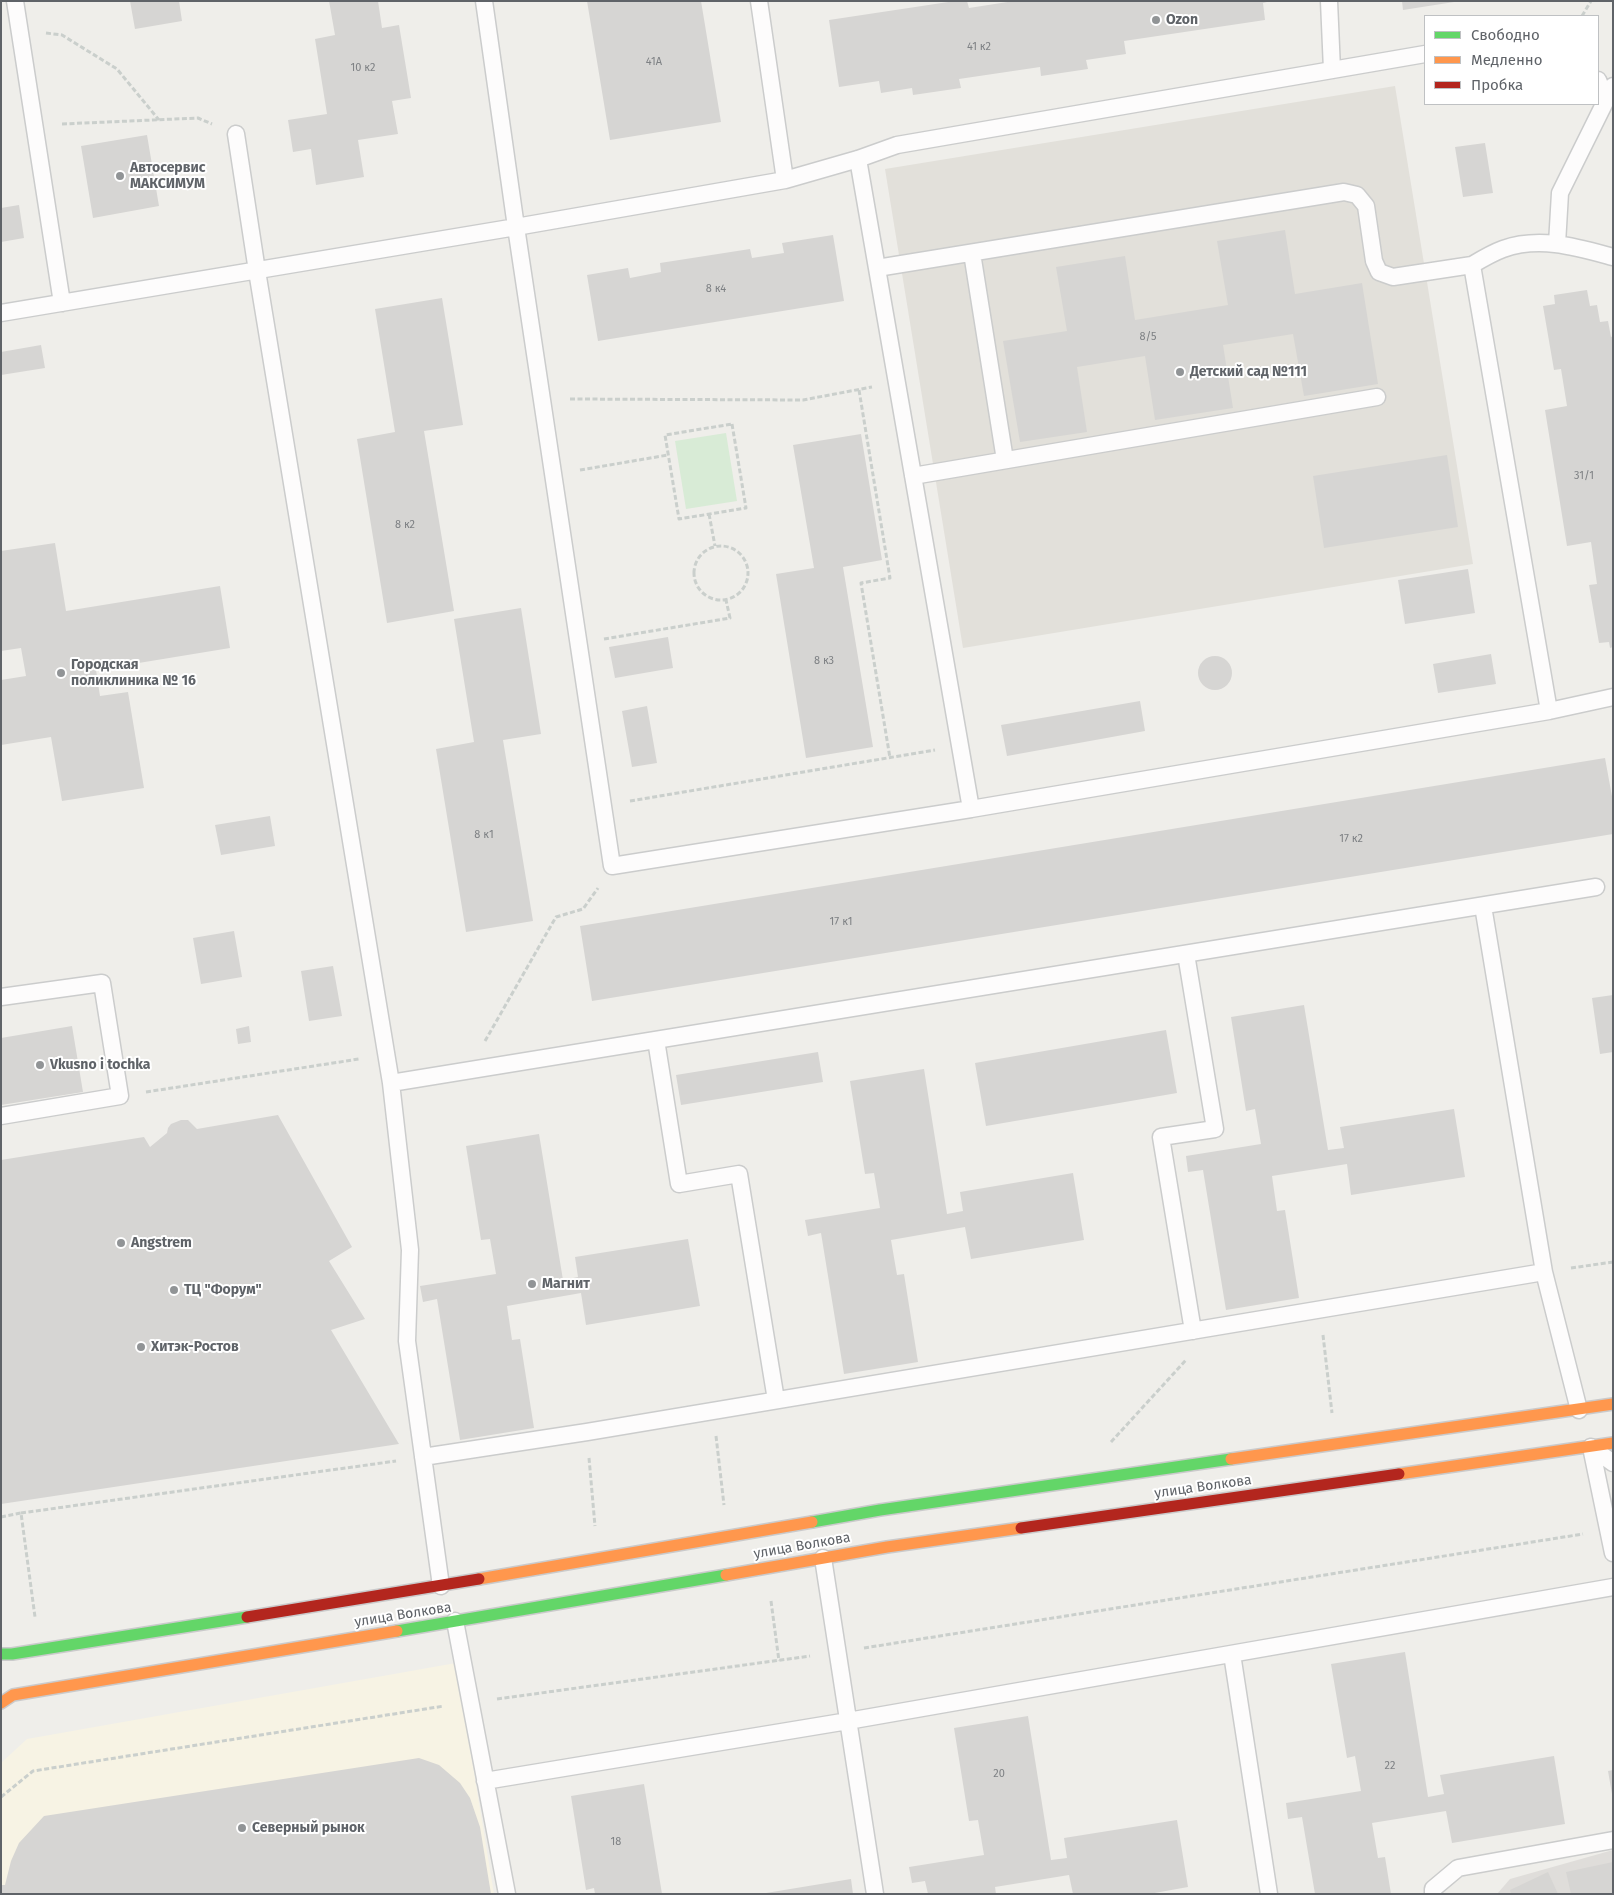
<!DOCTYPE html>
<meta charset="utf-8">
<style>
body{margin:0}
#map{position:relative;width:1614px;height:1895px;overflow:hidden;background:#efeeea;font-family:"Fira Sans",sans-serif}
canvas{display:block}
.frame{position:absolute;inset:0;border:2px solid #5f6368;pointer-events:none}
.legend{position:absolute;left:1424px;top:15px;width:175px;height:90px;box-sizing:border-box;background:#fff;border:1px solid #bfc1c3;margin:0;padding:6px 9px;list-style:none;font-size:15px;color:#5f6368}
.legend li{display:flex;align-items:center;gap:10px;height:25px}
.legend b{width:25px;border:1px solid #bfc1c3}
</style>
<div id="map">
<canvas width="1614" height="1895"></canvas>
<div class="frame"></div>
<ul class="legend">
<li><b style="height:6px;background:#63d668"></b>Свободно</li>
<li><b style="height:6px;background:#ff974d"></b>Медленно</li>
<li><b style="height:6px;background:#b3261e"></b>Пробка</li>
</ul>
</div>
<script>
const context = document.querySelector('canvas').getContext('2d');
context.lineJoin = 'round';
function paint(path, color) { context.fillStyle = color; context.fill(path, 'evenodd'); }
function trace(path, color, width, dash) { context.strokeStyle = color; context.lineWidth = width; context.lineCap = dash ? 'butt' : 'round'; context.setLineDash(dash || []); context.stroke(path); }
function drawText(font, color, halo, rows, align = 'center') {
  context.font = font + ' "Fira Sans",sans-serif'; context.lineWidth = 4; context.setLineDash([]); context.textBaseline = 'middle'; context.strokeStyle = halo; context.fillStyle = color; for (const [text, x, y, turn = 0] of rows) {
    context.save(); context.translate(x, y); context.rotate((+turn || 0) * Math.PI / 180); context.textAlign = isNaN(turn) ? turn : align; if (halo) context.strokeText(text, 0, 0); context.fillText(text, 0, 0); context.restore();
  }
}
const commercial = new Path2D(`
 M456,1663L494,1894H1V1763L27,1739Z`);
const industrial = new Path2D(`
 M1613,1850V1894H1497L1510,1879Z`);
const education = new Path2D(`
 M1395,86L1473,564L963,648L885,169Z`);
const green = new Path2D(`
 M726,433L737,501L686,509L675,441Z`);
const building = new Path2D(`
 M130,1H179L182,21L135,29Z
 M329,1H378L382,28L399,25L411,98L392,101L398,134L358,140L364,177L316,185L311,149L293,152L288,120L327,114L315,39L335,35Z
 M587,1H701L721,122L610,140Z
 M955,1H967L969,8L1014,1L1267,2L1263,3L1265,20L1124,41L1126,54L1086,60L1088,69L1041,76L1040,67L959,79L961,88L913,95L912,88L881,93L879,81L839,87L829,20Z
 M1402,1H1454V2L1403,10Z
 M147,135L159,206L93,218L81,146Z
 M1485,143L1493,193L1463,197L1455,147Z
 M19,205L24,238L1,242V208Z
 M1285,230L1295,294L1362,283L1378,384L1304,396L1293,334L1223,345L1233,408L1155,420L1145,356L1077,367L1087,432L1020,442L1003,341L1067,331L1056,267L1125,256L1135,320L1228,305L1217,241Z
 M833,235L844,301L598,341L587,275L628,268L630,278L661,272L660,263L750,249L752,258L784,253L782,243Z
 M1587,290L1590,306L1597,305L1600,322L1608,321L1611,337L1613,336V647L1610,648L1609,642L1599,643L1589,585L1597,584L1591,542L1567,546L1545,410L1567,406L1561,369L1554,370L1543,306L1555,304L1554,295Z
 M442,298L463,425L424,431L454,611L387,623L357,439L395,432L375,309Z
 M41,345L45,368L1,375V352Z
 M861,434L882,560L843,567L873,747L806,758L776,574L814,568L793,445Z
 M1447,455L1458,527L1324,548L1313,476Z
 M55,543L66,611L220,586L230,648L96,670L100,696L128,692L144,788L62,801L51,737L1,745V680L26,676L21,648L1,651V551Z
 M1468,569L1475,613L1405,624L1398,580Z
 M521,608L541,734L503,740L533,921L466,932L436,749L474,742L454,619Z
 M668,637L673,668L615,678L609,647Z
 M1491,654L1496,684L1438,693L1433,664Z
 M1198 673a17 17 0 1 1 34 0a17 17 0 1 1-34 0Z
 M1140,701L1145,731L1007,756L1001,725Z
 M647,706L657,763L632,767L622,711Z
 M1605,758L1613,802V834L592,1001L580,926Z
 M270,816L275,846L221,855L215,825Z
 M234,931L242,977L201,984L193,938Z
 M333,966L342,1016L309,1021L301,971Z
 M1613,995V1052L1600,1054L1592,998Z
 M1304,1005L1328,1150L1344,1148L1340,1127L1454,1109L1465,1177L1351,1195L1347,1164L1272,1176L1277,1211L1285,1210L1299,1298L1226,1310L1203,1170L1188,1172L1186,1156L1261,1144L1255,1109L1246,1111L1231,1017Z
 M72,1026L83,1092L1,1105V1038Z
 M249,1026L251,1042L238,1044L236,1029Z
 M1166,1030L1177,1093L986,1126L975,1063Z
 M818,1052L823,1082L681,1105L676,1075Z
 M924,1069L947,1214L963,1211L960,1192L1073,1173L1084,1240L971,1259L965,1227L891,1240L897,1275L904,1274L918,1362L844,1374L821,1233L808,1236L805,1220L880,1208L874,1173L865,1174L850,1081Z
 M278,1115L352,1247L329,1261L365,1319L331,1330L399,1444L1,1504V1160L144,1137L150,1147L167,1133L168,1128L171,1124L181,1120H188L197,1129Z
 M539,1134L563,1280L578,1277L575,1257L688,1239L700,1306L586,1325L581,1293L507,1306L512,1340L520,1339L534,1428L460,1440L437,1299L423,1302L420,1286L496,1274L490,1239L481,1240L466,1146Z
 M1405,1652L1428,1797L1444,1794L1440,1775L1554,1756L1565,1824L1452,1843L1446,1811L1372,1823L1378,1858L1385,1857L1391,1894H1315L1302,1817L1288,1819L1286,1803L1361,1791L1355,1756L1347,1758L1331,1664Z
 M1028,1716L1051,1860L1067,1858L1064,1838L1177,1820L1188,1887L1149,1894H1073L1069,1875L995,1887L996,1894H928L925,1881L912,1883L909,1867L984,1855L978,1820L969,1821L954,1728Z
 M419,1758L439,1765L460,1783L470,1798L480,1827L491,1894H1V1885H5L11,1861L19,1843L44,1816Z
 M1613,1770V1794H1612L1608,1771Z
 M644,1784L662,1894H595L594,1888L586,1890L571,1796Z
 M1613,1862V1894H1571L1566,1872Z
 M1548,1872L1558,1894H1511L1510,1890Z
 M851,1879L853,1894H766V1893Z`);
const path = new Path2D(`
 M1582,16L1591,1
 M46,33L62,35L117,69L159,120
 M62,124L198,118L212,124
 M859,390L890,578L861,583L890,758
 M570,399L803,400L872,387
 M732,424L746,508L679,519L665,435Z
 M580,470L668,455
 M709,514L715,546
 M694 573a27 27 0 1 1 54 0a27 27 0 1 1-54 0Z
 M604,639L730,618L726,600
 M630,801L935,750
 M485,1041L556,917L583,909L598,888
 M146,1092L359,1059
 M1571,1268L1613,1262
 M1323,1335L1332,1413
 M716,1436L724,1505
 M1111,1442L1186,1360
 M589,1458L595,1526
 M21,1513L396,1461
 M1,1517L21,1513L35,1617
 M771,1601L779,1661
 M864,1648L1583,1534
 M497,1699L810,1656
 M1,1797L33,1771L444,1706`);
const lane = new Path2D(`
 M15,1L62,303
 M759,1L785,180
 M1329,1L1332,70
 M1598,80L1606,99
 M236,134L257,271L391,1083L410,1250L407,1341L441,1586
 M858,159L971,809L1549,711L1613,697
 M1557,244L1560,193L1613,86
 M972,253L1005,460
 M877,268L1344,192L1357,195L1366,206L1374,261L1379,272L1393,277L1472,265
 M1,313L516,227L484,1
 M913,476L1377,397
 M1549,711L1472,265C1482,259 1492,253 1503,249C1540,236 1576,247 1613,257
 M971,809L612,866L516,227L785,180L858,159L897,145L1425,54
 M1483,906L1544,1272
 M1186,954L1215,1129L1161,1137L1193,1331
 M1,997L102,983L120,1096L1,1116
 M656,1040L679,1184L739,1174L776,1400
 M391,1083L1596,887
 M1591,1447L1613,1553
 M1591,1447L1613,1463
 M423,1457L587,1432L1544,1272L1579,1410
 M823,1558L875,1894
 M455,1621L507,1894
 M1232,1654L1269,1894
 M485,1781L848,1721L1613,1587
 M1433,1894V1889L1458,1868L1613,1840`);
const fast = new Path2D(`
 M812,1522L880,1510L1231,1459
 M397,1631L726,1575
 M1,1654H12L247,1617`);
const slow = new Path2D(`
 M1231,1459L1613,1404
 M1399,1474L1613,1443
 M726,1575L887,1547L1021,1528
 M479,1579L812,1522
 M1,1703L13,1695L397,1631`);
const jam = new Path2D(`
 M1021,1528L1399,1474
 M247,1617L479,1579`);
const markers = [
 [1156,20,5,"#919496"],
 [120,176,5,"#919496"],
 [1180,372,5,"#919496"],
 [61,673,5,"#919496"],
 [40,1065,5,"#919496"],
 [121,1243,5,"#919496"],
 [532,1284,5,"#919496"],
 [174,1290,5,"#919496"],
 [141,1347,5,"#919496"],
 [242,1828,5,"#919496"]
];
const numberNames = [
 ["41 к2",979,47],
 ["41А",654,62],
 ["10 к2",363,68],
 ["8 к4",716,289],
 ["8/5",1148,337],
 ["31/1",1584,476],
 ["8 к2",405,525],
 ["8 к3",824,661],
 ["8 к1",484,835],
 ["17 к2",1351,839],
 ["17 к1",841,922],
 ["22",1390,1766],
 ["20",999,1774],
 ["18",616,1842]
];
const poiNames = [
 ["Ozon",1166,20],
 ["Автосервис",130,168],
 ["МАКСИМУМ",130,184],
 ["Детский сад №111",1190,372],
 ["Городская",71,665],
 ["поликлиника № 16",71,681],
 ["Vkusno i tochka",50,1065],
 ["Angstrem",131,1243],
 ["Магнит",542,1284],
 ["ТЦ \"Форум\"",184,1290],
 ["Хитэк-Ростов",151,1347],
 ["Северный рынок",252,1828]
];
const streetNames = [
 ["улица Волкова",1203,1487,-8],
 ["улица Волкова",802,1546,-10],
 ["улица Волкова",403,1615,-9]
];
paint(commercial, '#f7f3e4');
paint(industrial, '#dfddda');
paint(education, '#e2e0da');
paint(green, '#d8ebd6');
paint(building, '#d6d5d3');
trace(lane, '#cbcccc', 19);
trace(fast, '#cacacb', 14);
trace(slow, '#cacacb', 14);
trace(jam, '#cacacb', 14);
trace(path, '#cacfcc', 3, [5, 2.5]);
trace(lane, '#fdfcfc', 16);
trace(fast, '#63d668', 11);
trace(slow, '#ff974d', 11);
trace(jam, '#b3261e', 11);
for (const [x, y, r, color] of markers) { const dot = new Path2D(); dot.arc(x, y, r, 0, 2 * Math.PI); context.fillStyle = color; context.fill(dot); trace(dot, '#fff', 2); }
drawText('11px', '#7e8184', null, numberNames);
drawText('bold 14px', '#5f6368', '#fff', poiNames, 'left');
drawText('14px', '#5f6368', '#fff', streetNames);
</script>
